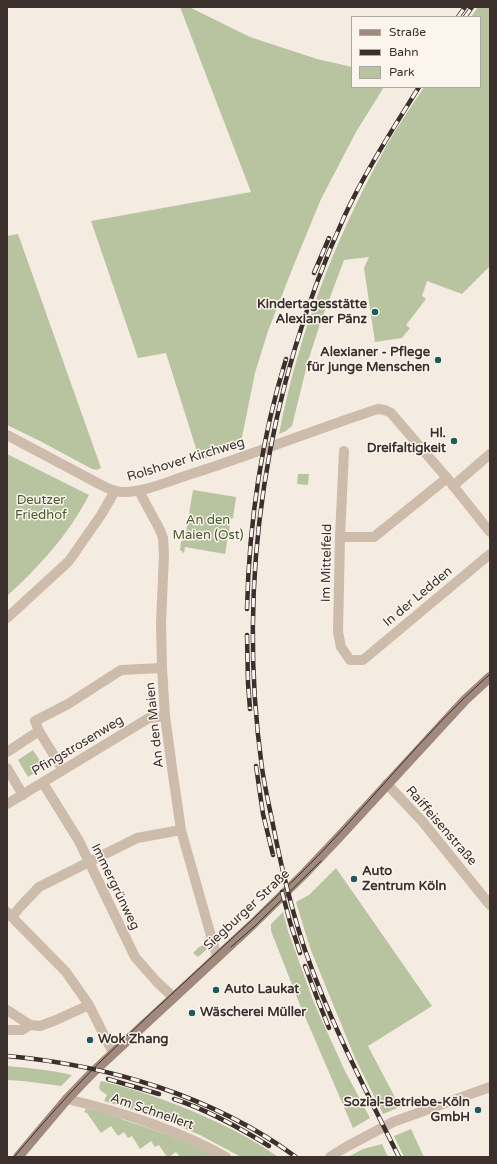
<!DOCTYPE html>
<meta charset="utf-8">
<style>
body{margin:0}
#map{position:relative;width:497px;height:1164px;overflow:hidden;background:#f4ebe1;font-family:"Varela Round",sans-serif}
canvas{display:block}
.frame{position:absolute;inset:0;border:8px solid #3b302b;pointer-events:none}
.legend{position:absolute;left:351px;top:16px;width:130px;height:72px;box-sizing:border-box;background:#fbf5ee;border:1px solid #aea6a0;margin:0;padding:5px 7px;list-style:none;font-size:12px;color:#3b302b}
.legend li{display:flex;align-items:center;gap:8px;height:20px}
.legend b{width:20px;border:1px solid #aea6a0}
</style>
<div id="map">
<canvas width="497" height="1164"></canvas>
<div class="frame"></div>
<ul class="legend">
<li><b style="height:5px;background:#a18a7d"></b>Straße</li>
<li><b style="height:5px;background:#3b302b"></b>Bahn</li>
<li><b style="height:11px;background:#b8c4a0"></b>Park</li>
</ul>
</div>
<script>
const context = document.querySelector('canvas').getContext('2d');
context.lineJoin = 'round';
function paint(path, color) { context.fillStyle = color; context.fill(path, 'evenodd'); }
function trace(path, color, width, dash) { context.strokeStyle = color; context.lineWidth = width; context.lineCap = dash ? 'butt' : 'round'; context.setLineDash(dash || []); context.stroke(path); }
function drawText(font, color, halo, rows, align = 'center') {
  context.font = font + ' "Varela Round",sans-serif'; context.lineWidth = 3; context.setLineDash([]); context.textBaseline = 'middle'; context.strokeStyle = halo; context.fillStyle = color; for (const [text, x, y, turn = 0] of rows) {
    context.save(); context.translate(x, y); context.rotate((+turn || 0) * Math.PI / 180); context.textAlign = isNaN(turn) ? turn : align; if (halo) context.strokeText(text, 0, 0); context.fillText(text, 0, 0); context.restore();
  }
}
const green = new Path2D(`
 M180,7H189L250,37L317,59L352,67V87H384L356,132L321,199L293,267L268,331L255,373L241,442L200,461L166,353L138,358L91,221L251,192Z
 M478,7H490V266L462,294L427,281L422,296L426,299L406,325L410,328L402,338L375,342L364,268L369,257L344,260L320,324L308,361L292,426L286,431L279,434C298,336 334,241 382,154C394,131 410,109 424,87H480V17H471Z
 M18,234L101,468L97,470L92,469L40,441L7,425V236Z
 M7,454L89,495C69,534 39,567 7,596Z
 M298,474H309L308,485L297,484Z
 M193,490L236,497L233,518L231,519L225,554L185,547L184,553L180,550L181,542L185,538Z
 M33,750L44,767L28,777L18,760Z
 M336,868L432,1006L368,1046L400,1107L383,1114L355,1058L310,948L296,902L309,895Z
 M283,912L288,931L314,1003L345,1071L370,1118L353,1128L300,1005L271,931V924Z
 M208,943L207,949L198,957L193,953L199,947Z
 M7,1066C29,1068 51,1070 72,1075L61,1086L23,1081L7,1080Z
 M101,1081C142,1091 181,1105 219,1123C240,1133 260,1144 278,1157H241L200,1135L177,1125L137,1111L104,1101L107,1095L100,1090L99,1087Z
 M86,1109C100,1111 114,1116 127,1121C158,1131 189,1141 216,1157H180L176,1152L169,1157H167L159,1145L155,1147L151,1141L140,1149L132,1136L128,1138L124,1132L118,1136L111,1126L101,1133L87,1113L84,1112Z
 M411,1129L423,1155L424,1157H404L394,1136Z
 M382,1144L388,1157H348L363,1149Z`);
const minor = new Path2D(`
 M344,451L340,537L338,632L341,647L350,660H363L490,554
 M453,486L490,454
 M139,491L160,530L163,538L164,554L161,623L162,668L165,716L172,768L181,830L217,957
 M340,537H374L447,478
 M7,618L69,561L101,515L115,491
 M39,731L35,721L68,704L121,670L162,668
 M7,752L39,731L63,770
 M7,768L23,795
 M43,783L79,841L135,957L157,982L173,997
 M387,784L422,821L490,905
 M7,804L149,718L165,716
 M7,912L66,972L89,1005L113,1053
 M12,917L20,907L39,887L137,838L181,830
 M7,1010L30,1025L40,1026L56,1020L89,1005
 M7,1030H22L30,1025
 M67,1099C122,1112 177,1129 226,1157
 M330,1157L346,1147L393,1122L490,1087`);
const tertiary = new Path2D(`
 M7,435L103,486C109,489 116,492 123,492C141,493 167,482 185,476C250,456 313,430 378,409L385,410L391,413L447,478L490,532`);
const secondary = new Path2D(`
 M18,1157L67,1099L92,1073L252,925L304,874L339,837L465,700L490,677`);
const tram = new Path2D(`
 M231,947L255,926L321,861
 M14,1157C42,1124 71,1091 101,1061C166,997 235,938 300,874C366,809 421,735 490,674`);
const rail = new Path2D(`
 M458,17L465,7
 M465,17L472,7
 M314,273L329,238
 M247,609C249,524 261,440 286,359
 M247,635L248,683L250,709
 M256,766L263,814L273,855
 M282,892L290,922L300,953
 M305,966L319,1003L329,1028
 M7,1056C108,1065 213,1096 296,1157
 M108,1079L159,1094
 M174,1099C208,1110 240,1128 269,1146
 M399,1157C365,1089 330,1022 305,950C292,911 282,870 274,830C270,809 265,789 262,768C236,580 266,388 345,215C366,170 393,129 419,87`);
const markers = [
 [375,312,4,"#1f5a5e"],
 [438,360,4,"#1f5a5e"],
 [454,441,4,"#1f5a5e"],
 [354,879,4,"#1f5a5e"],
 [216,990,4,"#1f5a5e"],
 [192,1013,4,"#1f5a5e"],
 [90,1040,4,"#1f5a5e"],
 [478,1110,4,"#1f5a5e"]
];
const poiNames = [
 ["Kindertagesstätte",367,305],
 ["Alexianer Pänz",367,320],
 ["Alexianer - Pflege",430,353],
 ["für junge Menschen",430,368],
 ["Hl.",446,434],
 ["Dreifaltigkeit",446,449],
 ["Auto",362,872,"left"],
 ["Zentrum Köln",362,887,"left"],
 ["Auto Laukat",224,990,"left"],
 ["Wäscherei Müller",200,1013,"left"],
 ["Wok Zhang",98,1040,"left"],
 ["Sozial-Betriebe-Köln",470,1103],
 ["GmbH",470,1118]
];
const streetNames = [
 ["Rolshover Kirchweg",186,460,-17],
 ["Im Mittelfeld",327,563,-89],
 ["In der Ledden",418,597,-40],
 ["An den Maien",155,725,-96],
 ["Pfingstrosenweg",78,746,-31],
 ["Raiffeisenstraße",441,826,49],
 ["Immergrünweg",115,887,64],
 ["Siegburger Straße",247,910,-43],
 ["Am Schnellert",152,1112,19]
];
const parkNames = [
 ["Deutzer",41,501],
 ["Friedhof",41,516],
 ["An den",208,521],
 ["Maien (Ost)",208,536]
];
paint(green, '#b8c4a0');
trace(minor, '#cdbbac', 10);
trace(tertiary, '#cdbbac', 10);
trace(secondary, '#a18a7d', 10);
trace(tram, '#3b302b', 1);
trace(rail, '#3b302b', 4.5);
trace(rail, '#fbf5ee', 3, [9]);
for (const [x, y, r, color] of markers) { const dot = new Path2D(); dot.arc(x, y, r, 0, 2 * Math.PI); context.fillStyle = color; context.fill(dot); trace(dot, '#fbf5ee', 1.5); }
drawText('bold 13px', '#3b302b', '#fbf5ee', poiNames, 'right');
drawText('13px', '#3b302b', '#fbf5ee', streetNames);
drawText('13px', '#4a5a2e', '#fbf5ee', parkNames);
</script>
